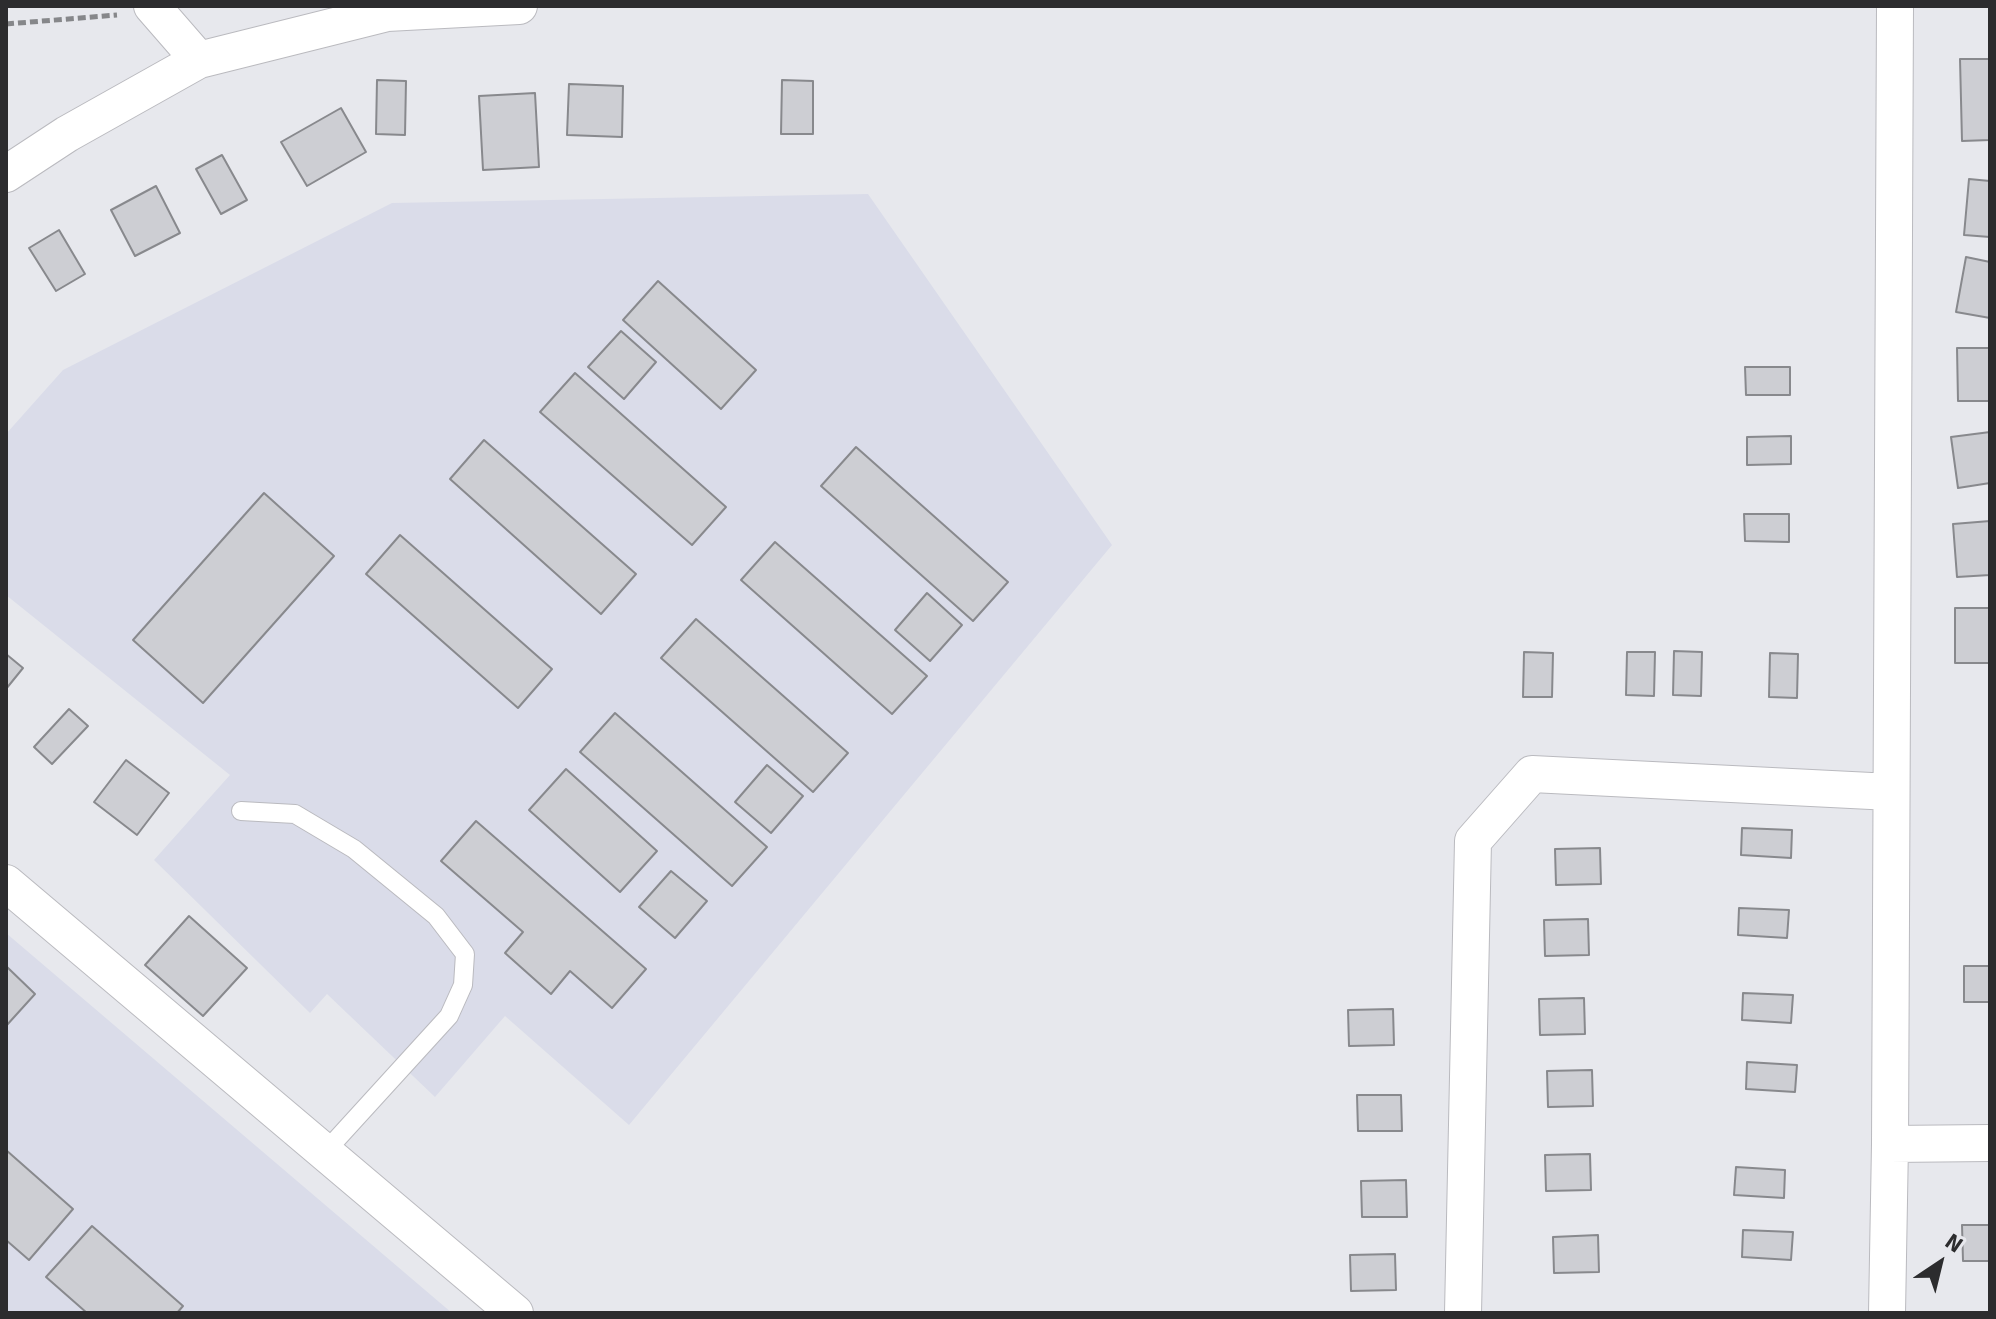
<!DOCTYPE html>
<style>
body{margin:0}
#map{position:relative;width:1996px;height:1319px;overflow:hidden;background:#e7e8ed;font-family:Signika,sans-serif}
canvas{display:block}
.frame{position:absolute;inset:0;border:8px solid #2c2c2e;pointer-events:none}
.north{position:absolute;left:1900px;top:1223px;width:80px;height:80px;-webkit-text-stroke:6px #e7e8ed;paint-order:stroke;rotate:35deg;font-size:22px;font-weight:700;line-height:32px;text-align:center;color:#2c2c2e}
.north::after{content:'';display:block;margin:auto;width:28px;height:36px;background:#2c2c2e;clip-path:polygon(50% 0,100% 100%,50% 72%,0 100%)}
</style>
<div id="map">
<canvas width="1996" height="1319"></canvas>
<div class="frame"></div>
<div class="north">N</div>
</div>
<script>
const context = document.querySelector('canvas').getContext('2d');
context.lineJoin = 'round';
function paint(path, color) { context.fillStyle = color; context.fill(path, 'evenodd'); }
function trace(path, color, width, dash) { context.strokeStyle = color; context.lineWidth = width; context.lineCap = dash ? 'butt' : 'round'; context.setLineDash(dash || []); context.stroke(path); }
const built = new Path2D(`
 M868,194L1112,545L629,1125L505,1016L435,1097L327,994L310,1013L154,860L230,775L6,595V434L63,370L392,203Z
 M6,933L452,1313H6Z`);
const building = new Path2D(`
 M1960,59H1990V140L1962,141Z
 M377,80L406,81L405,135L376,134Z
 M782,80L813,81V134H781Z
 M569,84L623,86L622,137L567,135Z
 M535,93L539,167L483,170L479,96Z
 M341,108L366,152L307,186L281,142Z
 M222,155L247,200L221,214L196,169Z
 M1969,179L1990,181V237L1964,235Z
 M156,186L180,233L135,256L111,210Z
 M59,230L85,274L56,291L29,248Z
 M1966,257L1990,262V318L1956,312Z
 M658,281L756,370L721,409L623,320Z
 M621,331L656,362L624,399L588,367Z
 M1957,348H1990V401H1958Z
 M1745,367H1790V395H1746Z
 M575,373L726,507L692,545L540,412Z
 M1990,432V483L1958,488L1951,437Z
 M1791,436V464L1747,465V437Z
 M484,440L636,574L601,614L450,479Z
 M856,447L1008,582L973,621L821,486Z
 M264,493L334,556L203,703L133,640Z
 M1744,514H1789V542L1745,541Z
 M1990,521V575L1957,577L1953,524Z
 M400,535L552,669L518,708L366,574Z
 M775,542L927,676L892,714L741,580Z
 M927,593L962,625L930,661L895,630Z
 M1955,608H1990V663H1955Z
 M696,619L848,753L813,792L661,658Z
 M1674,651L1702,652L1701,696L1673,695Z
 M1524,652L1553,653L1552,697H1523Z
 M1627,652H1655L1654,696L1626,695Z
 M1770,653L1798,654L1797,698L1769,697Z
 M6,654L23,668L6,689Z
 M69,709L88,726L52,764L34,747Z
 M615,713L767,847L732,886L580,752Z
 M126,760L169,793L137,835L94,802Z
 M767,765L803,796L771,833L735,802Z
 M566,769L657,851L620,892L529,810Z
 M476,821L646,969L612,1008L570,971L551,994L505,953L523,932L441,861Z
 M1742,828L1792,830L1791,858L1741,855Z
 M1600,848L1601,884L1556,885L1555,849Z
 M671,871L707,901L675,938L639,907Z
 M1739,908L1789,910L1787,938L1738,935Z
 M189,916L247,968L203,1016L145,965Z
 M1588,919L1589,955L1545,956L1544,920Z
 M6,966L35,994L6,1026Z
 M1964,966H1990V1002H1964Z
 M1743,993L1793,995L1791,1023L1742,1020Z
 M1584,998L1585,1034L1540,1035L1539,999Z
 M1393,1009L1394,1045L1349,1046L1348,1010Z
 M1747,1062L1797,1065L1795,1092L1746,1089Z
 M1592,1070L1593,1106L1548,1107L1547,1071Z
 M1357,1095H1401L1402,1131H1358Z
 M6,1150L73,1209L29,1260L6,1240Z
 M1590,1154L1591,1190L1546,1191L1545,1155Z
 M1736,1167L1785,1170L1784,1198L1734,1195Z
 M1406,1180L1407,1217H1362L1361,1181Z
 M1962,1225H1990V1261H1963Z
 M92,1226L183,1306L177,1313H87L46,1277Z
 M1743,1230L1793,1232L1791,1260L1742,1257Z
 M1598,1235L1599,1272L1554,1273L1553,1237Z
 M1395,1254L1396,1290L1351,1291L1350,1255Z`);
const path = new Path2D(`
 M6,24L117,15`);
const lane = new Path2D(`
 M241,811L295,814L354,849L436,916L465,954L463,985L449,1016L325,1152`);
const street = new Path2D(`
 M152,6L199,60
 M6,174L67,134L199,60L387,13L519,6
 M6,883L515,1313
 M1890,1144L1990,1143
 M1463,1313L1473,841L1532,774L1891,792
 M1887,1313L1890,1144L1895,6`);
paint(built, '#dadce9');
paint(building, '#cdced3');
trace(building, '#88898d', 2);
trace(lane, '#bababf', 20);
trace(street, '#bababf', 38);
trace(path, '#86878a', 5, [8, 4]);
trace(lane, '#fff', 18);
trace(street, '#fff', 36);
</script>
